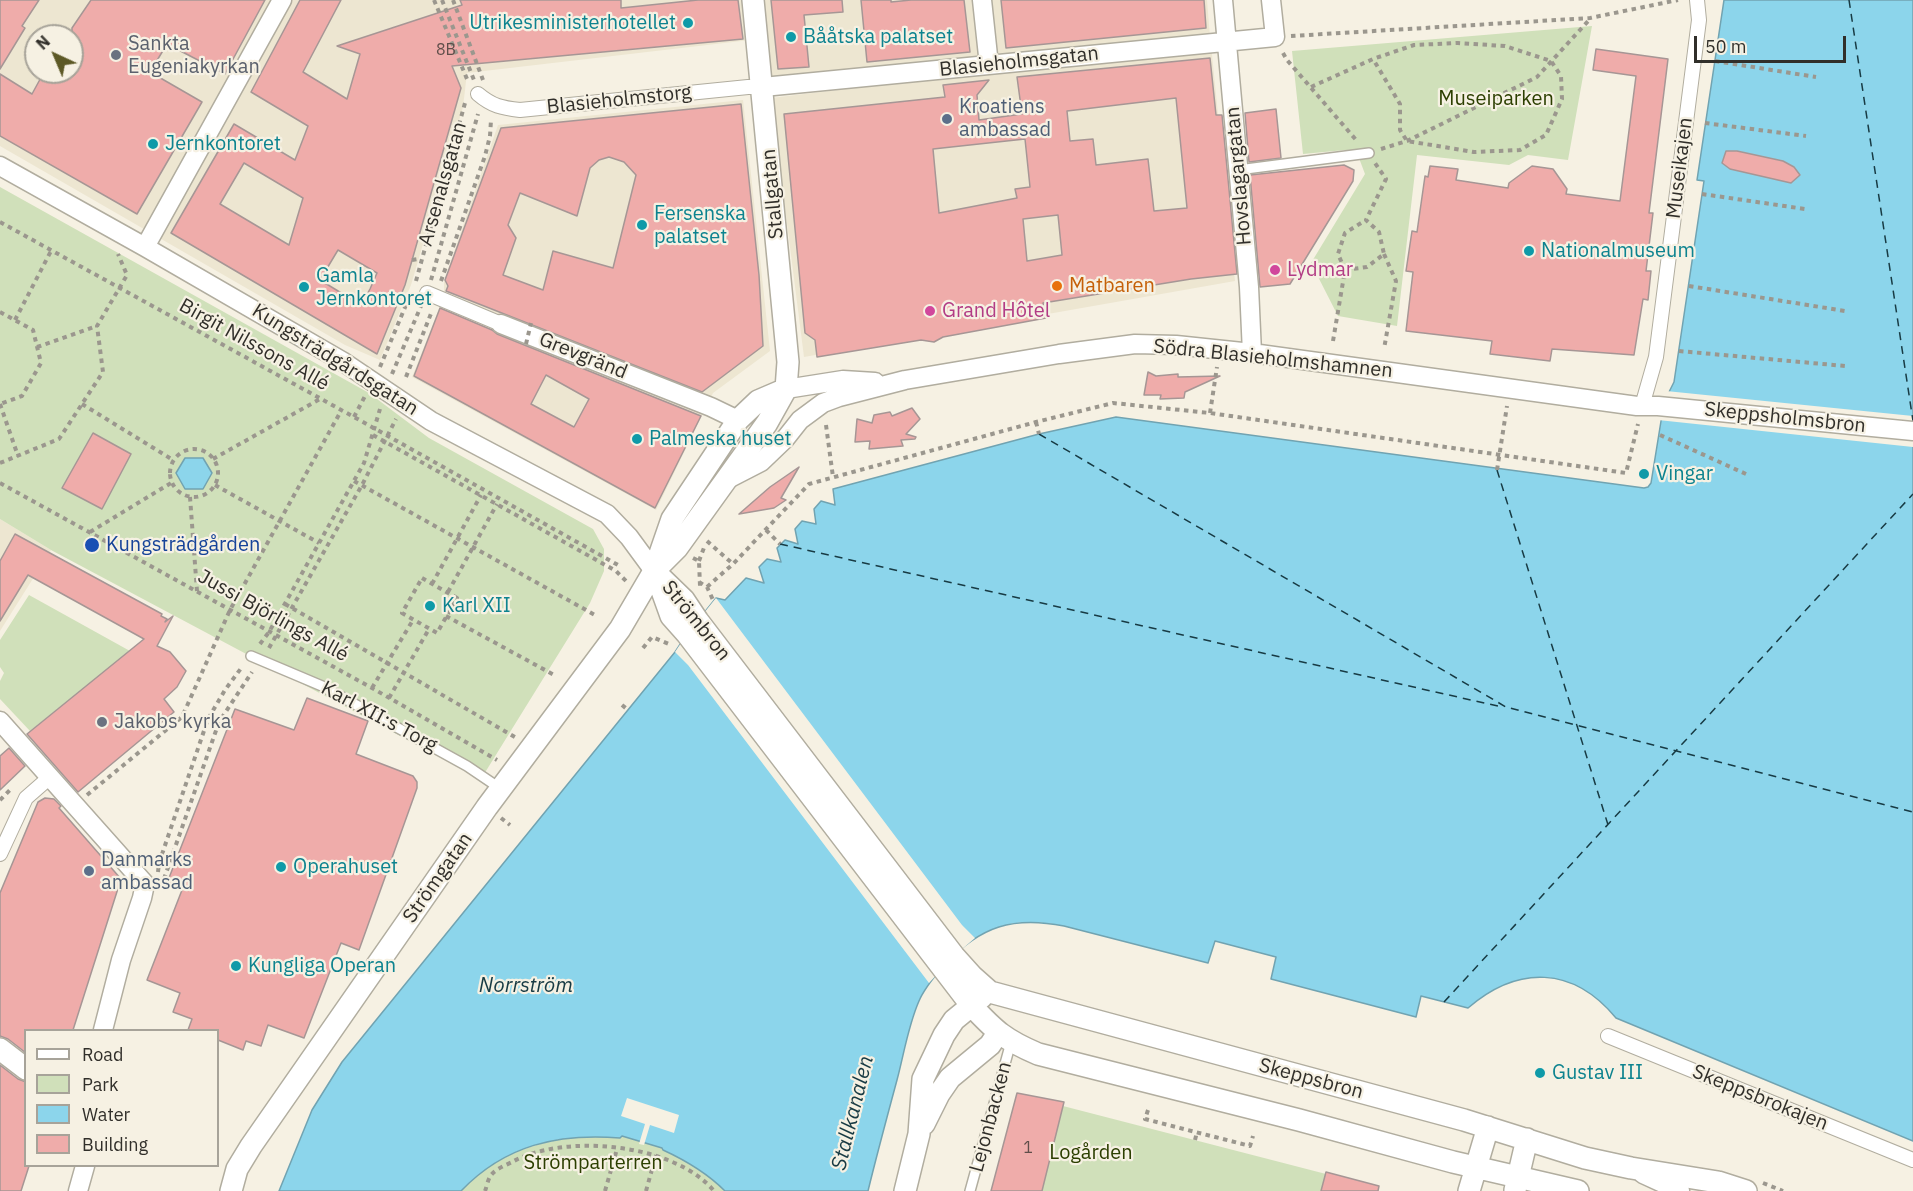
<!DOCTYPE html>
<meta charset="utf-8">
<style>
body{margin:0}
#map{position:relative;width:1913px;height:1191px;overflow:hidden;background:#f6f1e3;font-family:"IBM Plex Sans",sans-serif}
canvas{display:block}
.legend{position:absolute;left:24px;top:1029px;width:195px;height:138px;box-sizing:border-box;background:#f6f1e3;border:2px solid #a7a399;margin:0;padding:8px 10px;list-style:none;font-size:18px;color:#312f2a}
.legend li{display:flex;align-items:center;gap:12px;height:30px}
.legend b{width:30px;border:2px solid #a7a399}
.north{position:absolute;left:24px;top:24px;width:60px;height:60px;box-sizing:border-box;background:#f6f1e3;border:2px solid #a7a399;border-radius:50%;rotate:316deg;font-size:16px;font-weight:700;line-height:24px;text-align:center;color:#312f2a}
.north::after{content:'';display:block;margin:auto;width:21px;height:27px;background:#5d5926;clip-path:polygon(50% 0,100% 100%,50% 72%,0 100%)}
.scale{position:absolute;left:1694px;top:36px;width:152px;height:27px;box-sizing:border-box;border:3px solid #312f2a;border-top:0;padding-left:8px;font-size:18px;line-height:21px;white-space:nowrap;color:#312f2a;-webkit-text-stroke:4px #f6f1e3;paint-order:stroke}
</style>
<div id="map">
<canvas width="1913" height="1191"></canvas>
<ul class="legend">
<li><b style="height:8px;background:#fff"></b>Road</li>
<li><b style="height:16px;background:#d0e0ba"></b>Park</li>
<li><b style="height:16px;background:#8cd5eb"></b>Water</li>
<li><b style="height:16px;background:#efacaa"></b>Building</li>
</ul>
<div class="north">N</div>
<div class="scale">50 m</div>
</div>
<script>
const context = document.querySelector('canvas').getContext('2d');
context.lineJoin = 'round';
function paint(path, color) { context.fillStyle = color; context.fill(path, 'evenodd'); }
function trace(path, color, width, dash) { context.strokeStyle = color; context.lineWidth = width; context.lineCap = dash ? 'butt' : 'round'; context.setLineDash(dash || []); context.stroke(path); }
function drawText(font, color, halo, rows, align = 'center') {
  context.font = font + ' "IBM Plex Sans",sans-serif'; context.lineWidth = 4.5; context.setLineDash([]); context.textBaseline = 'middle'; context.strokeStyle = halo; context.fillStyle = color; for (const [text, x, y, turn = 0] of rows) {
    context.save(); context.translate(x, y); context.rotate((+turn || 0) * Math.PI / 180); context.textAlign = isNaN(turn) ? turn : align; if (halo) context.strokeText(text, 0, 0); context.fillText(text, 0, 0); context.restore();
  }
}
const built = new Path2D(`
 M0,0H744L750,40L467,73L463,107L411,285L380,360L345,345L0,146ZM36,36H72V72H36Z
 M762,0H1207L1210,37L769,77Z
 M1211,45L1235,281L804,357L771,98Z
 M743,100L770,351L713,393L656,510L412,377L444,296V281L498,125Z
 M0,519L51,550L0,631Z`);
const green = new Path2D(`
 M1592,26L1568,160L1528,155L1509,165L1417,155L1397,326L1338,316L1311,263L1365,174L1359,158L1345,150L1303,154L1292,51Z
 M0,187L369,393L429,438L593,529L604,549V571L590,603L481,779L51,550L0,519Z
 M29,595L130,651L30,731L0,699V681L4,673L0,667V640Z
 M1063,1106L1326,1174L1321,1191H1042Z
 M590,1136L620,1138L622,1136L663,1148L664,1150C687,1161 707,1174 725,1191H461C495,1154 541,1139 590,1136Z`);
const water = new Path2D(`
 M1724,0H1913V1141L1616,1018C1573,966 1518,965 1468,1008L1421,996L1416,1017L1271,979L1276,957L1215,941L1208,963L1064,926C1013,916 981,926 945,964C935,976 925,987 919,1001C908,1026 904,1054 897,1080C887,1117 877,1154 868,1191H725C707,1173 687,1161 663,1150L662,1148L622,1136L620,1138C558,1133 505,1145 461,1191H279L312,1110L342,1062L675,652L687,634L716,598L725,600L746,578L764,583L759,567L767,559L781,562L777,548L785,540L798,544L795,529L802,521L816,524L814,509L821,501L835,505L833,489L1039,434L1116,417L1644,488L1648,487L1651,483L1662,415L1666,398L1674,382L1704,181L1697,180Z
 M185,458H203L212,473L203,489H185L176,473Z`);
const pier = new Path2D(`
 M1666,391L1913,416V447L1658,420Z
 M716,598L962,925L975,938L954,956L929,983L688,665L675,652L687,634Z
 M627,1098L679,1115L674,1133L650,1125L644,1145L639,1144L645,1124L621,1116Z`);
const ferry = new Path2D(`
 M1849,0L1913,421
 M1039,434L1506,707L1913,812
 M1497,470L1609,828
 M780,544L1502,707
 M1444,1002L1913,494`);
const building = new Path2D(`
 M0,0H39L22,26L25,28L0,69Z
 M91,0H265L225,74L167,44L150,72L202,102L137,214L0,136V74L32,94L44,72H72V28Z
 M300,0H341L303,72L347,99L360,54L337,46L462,5L460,0H621V8L698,0H738L743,39L452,66L461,88L405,285L377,354L171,233L234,124L295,160L308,126L251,92ZM244,163L303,198L289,245L220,204ZM338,250L377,273L370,289L361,305L320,280Z
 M771,0H842L843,12L804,15L809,67L778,69Z
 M861,0H891V2L911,0H964L970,52L867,62Z
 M1001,0H1204L1206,28L1006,48Z
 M1596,49L1668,59L1649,213H1653L1646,271H1651L1648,300L1643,299L1634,355L1552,349L1550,361L1490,354L1492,341L1406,331L1413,272L1406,271L1412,231L1417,232L1425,176L1428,177L1430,166L1458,169L1456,180L1508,188L1509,183L1532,166L1553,169L1567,189L1566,194L1620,201L1636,76L1593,70Z
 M1210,58L1216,115H1222L1237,274L1191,279L1043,303L1046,318L943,337L934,342L921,340L817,357L815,340L805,333L784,114L945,97L943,85L989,80L977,95L979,120L1022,114L1017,77ZM1176,98L1187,208L1154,211L1148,159L1096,165L1093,139L1070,141L1067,111ZM1025,139L1030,187L1015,189L1017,198L939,213L933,149ZM1058,215L1062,255L1027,261L1023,219Z
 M741,104L759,275L763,346L702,392L446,291L448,286L445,280L501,128ZM609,157L624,162L636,175L613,268L553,251L543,290L503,275L516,238L508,225L520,193L577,216L590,168L599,160Z
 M1276,109L1281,158L1249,162L1245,113Z
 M1726,151H1737L1783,161L1794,167L1800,175L1791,183L1730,169L1722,163Z
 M1344,165L1354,170L1353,181L1290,284L1260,287L1250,175Z
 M440,308L492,330L497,334L701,416L655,508L414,376ZM546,375L589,399L574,427L531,404Z
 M1148,372L1156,376L1178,374V377L1220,376L1185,392L1184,398L1160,399L1161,395H1144Z
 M912,408L920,419L906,434L916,437L915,439L901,440L903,446L869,449L870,441L855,442L857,419L872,423L874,415L890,412L892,416Z
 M93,433L131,454L102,509L62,488Z
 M799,467L781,498L786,500L774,508L739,514L770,487Z
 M15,534L162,614L161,616L167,619L165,622L173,616L157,646L170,652L186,671L177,687L164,699L174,712L78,792L27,734L144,639L28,575L0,621V561Z
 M307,698L368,721L356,754L413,776L417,782V788L359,950L341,943L304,1038L268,1025L261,1046L246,1041L243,1050L218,1040V1030H188L192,1019L173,1012L180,993L147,980L182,890L167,883L235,709L294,730Z
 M9,748L25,766L0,790V756Z
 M45,798L54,799L61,806L59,808L121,879L73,1030H26V1053L8,1039L0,1036V893L38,802Z
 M0,1065L18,1079L26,1082V1166H29L21,1191H0Z
 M1017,1093L1064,1102L1042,1191H991Z
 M1326,1172L1379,1186L1378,1191H1321Z`);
const path = new Path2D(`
 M434,0L467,79V83
 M442,0L474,80
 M453,0L483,80
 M1291,36L1590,18L1678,0
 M1283,53L1287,60L1357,141
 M1715,61L1816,77
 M1311,87L1373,59L1414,45L1458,43L1505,46L1551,61L1561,76L1562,99L1546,135L1520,150L1474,152L1407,141L1400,130V104L1373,59
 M1705,123L1806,136
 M1381,149L1407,141L1537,77L1590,19
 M1702,194L1805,209
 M0,222L354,417L618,565
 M1384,254L1396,281L1384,349
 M412,260L418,259
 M1345,270L1338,254L1345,233L1366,220
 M431,280L478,114
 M416,281L465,103
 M441,281L485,156L490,136L491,120
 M1689,286L1845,311
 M0,312L33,330L41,363L22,396L0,404
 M15,320L51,251
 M1333,341L1345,270L1367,267L1384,254L1379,232L1366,220L1386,179L1375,163
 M37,347L97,326
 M1679,351L1845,366
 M380,367L411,293
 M392,374L421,306
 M406,377L432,311
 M0,404L18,456
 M82,404L173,460
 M1210,413L1217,367
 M354,417L365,396
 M1036,422L1039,434
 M826,425L833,477
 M373,435L616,571L626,581
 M1660,435L1746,474
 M170 473a24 24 0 1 1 48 0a24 24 0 1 1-48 0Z
 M213,459L320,399
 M0,463L59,439L103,372L97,326L127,275L118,254
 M1497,470L1507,406
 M354,481L595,615
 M0,483L372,688L497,760
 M215,485L319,543
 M190,497L197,591
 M766,530L780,544
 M90,532L171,483
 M707,541L733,564
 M693,558L699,561L700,586
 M699,561L705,545
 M422,578L457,598L437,633L402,613Z
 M699,582L707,587L714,602
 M432,584L481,495
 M707,587L733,564L809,484L1036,422L1113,403L1210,413L1626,473L1638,424
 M448,592L497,504
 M285,604L515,737
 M446,616L556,676
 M260,644L269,632L364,463L380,409
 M269,648L362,485L396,419
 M643,648L652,637L669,644
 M372,688L413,620
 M389,698L429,629
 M622,705L628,710
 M87,795L182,717L230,610L341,411
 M0,800L10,790
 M501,818L510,825
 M158,872L159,863L208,719L225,690L242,667
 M164,879L219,722L252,672
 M1148,1110L1145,1119L1250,1146L1253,1136
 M1195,1140L1197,1132
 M1763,1183L1783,1191
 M485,1191C487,1186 488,1178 492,1174C496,1169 506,1165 512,1162C564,1133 674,1143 714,1191
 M605,1191L617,1149
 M646,1191L656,1155`);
const service = new Path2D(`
 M1238,170L1369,153
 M251,656L322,686L467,766L501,789
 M970,1191L1011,1042`);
const pedestrian = new Path2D(`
 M478,94C492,106 502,108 520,110L748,87H763
 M427,293L501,324
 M1642,406L1656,357L1699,20L1697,0
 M0,854L26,798L50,777
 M1608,1036L1913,1160`);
const minor = new Path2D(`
 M982,0L989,65
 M1223,0L1249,287L1252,353
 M763,87L1275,37L1271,0
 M0,166L145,247L342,361L431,421L607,514L629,537L654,571
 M145,247L282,0
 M501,324L711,407L738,420
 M786,389L843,380L875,382
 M728,479L761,462L785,439L800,420L823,403L839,397L905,380L1059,354L1135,344L1176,345L1252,353L1637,406H1658L1913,431
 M0,721L145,884L142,898L121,960L103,1030
 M1643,1174L1680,1191
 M78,1191L85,1166`);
const tertiary = new Path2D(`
 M659,566L677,548L767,423L786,389L788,362L753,0
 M654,571L684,600L698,621L954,956L972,976L990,992L1464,1120L1585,1158L1631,1168L1718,1182L1746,1191
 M657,577L671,616L687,634L971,1005C995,1031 1005,1040 1038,1054L1299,1120L1453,1162L1578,1191
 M0,1049L26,1069
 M924,1124L939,1094L950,1078L990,1045L998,1033
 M1515,1190L1527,1139
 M231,1191L237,1169L251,1146L487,807L620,629L654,571L672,519L738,420L758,401L786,389
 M905,1191L919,1134L923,1079L944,1035L954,1020L982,997
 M1469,1191L1488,1127`);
const pathBridge = new Path2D(`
 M526,344L531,323`);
const markers = [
 [688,23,6,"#0f9aa8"],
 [791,37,6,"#0f9aa8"],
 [116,55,6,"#6b7280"],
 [947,119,6,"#5c6f8a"],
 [153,144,6,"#0f9aa8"],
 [642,225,6,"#0f9aa8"],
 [1529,251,6,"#0f9aa8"],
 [1275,270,6,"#d1479c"],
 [1057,286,6,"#e8710a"],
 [304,287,6,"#0f9aa8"],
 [930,311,6,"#d1479c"],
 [637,439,6,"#0f9aa8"],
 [1644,474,6,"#0f9aa8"],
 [92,545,8,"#1a4fb4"],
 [430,606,6,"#0f9aa8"],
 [102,722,6,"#6b7280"],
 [281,867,6,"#0f9aa8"],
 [89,871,6,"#5c6f8a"],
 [236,966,6,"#0f9aa8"],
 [1540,1073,6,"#0f9aa8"]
];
const numberNames = [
 ["8B",446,50],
 ["1",1028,1148]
];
const cultureNames = [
 ["Utrikesministerhotellet",676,23,"right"],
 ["Bååtska palatset",803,37],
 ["Jernkontoret",165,144],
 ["Fersenska",654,214],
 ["palatset",654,237],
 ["Nationalmuseum",1541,251],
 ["Gamla",316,276],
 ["Jernkontoret",316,299],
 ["Palmeska huset",649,439],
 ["Vingar",1656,474],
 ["Karl XII",442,606],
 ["Operahuset",293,867],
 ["Kungliga Operan",248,966],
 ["Gustav III",1552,1073]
];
const worshipNames = [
 ["Sankta",128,44],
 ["Eugeniakyrkan",128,67],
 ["Jakobs kyrka",114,722]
];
const streetNames = [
 ["Blasieholmsgatan",1019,62,-6],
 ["Blasieholmstorg",619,100,-6],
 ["Museikajen",1680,168,-83],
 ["Hovslagargatan",1239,176,-95],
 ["Arsenalsgatan",443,184,-74],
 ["Stallgatan",773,194,-95],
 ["Birgit Nilssons Allé",254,345,29],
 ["Grevgränd",583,356,22],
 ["Södra Blasieholmshamnen",1273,359,6],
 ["Kungsträdgårdsgatan",335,360,32],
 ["Skeppsholmsbron",1785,418,6],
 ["Jussi Björlings Allé",273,616,29],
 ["Strömbron",696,621,51],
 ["Karl XII:s Torg",379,717,28],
 ["Strömgatan",438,878,-55],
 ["Skeppsbron",1311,1079,15],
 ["Skeppsbrokajen",1760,1098,22],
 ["Lejonbacken",991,1117,-75]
];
const parkNames = [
 ["Museiparken",1496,99],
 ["Logården",1091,1153],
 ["Strömparterren",593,1163]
];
const serviceNames = [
 ["Kroatiens",959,107],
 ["ambassad",959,130],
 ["Danmarks",101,860],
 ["ambassad",101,883]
];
const hotelNames = [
 ["Lydmar",1287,270],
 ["Grand Hôtel",942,311]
];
const foodNames = [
 ["Matbaren",1069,286]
];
const transitNames = [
 ["Kungsträdgården",106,545]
];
const waterNames = [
 ["Norrström",526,986],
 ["Stallkanalen",853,1113,-76]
];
paint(built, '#ede6d1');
paint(green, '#d0e0ba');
paint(water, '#8cd5eb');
trace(water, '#71a3b1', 1.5);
paint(pier, '#f6f1e3');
trace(ferry, '#183b44', 1.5, [8, 6]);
paint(building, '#efacaa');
trace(building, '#a69695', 1.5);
trace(service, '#b1ad9f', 12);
trace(pedestrian, '#b1ad9f', 16);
trace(minor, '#b1ad9f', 21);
trace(tertiary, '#b1ad9f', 24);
trace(path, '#9b978e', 4, [4.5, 4.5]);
trace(service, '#fff', 9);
trace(pedestrian, '#fff', 14);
trace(minor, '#fff', 18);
trace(tertiary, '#fff', 21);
trace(pathBridge, '#9b978e', 4, [4.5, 4.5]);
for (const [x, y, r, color] of markers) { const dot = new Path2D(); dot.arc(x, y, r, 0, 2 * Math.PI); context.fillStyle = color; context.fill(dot); trace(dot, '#f6f1e3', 2); }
drawText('16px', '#604e4a', null, numberNames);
drawText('20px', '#0d838f', '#f6f1e3', cultureNames, 'left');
drawText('20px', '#5b616d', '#f6f1e3', worshipNames, 'left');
drawText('20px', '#312f2a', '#f6f1e3', streetNames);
drawText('20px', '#2c3f00', '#f6f1e3', parkNames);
drawText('20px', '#4e5e75', '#f6f1e3', serviceNames, 'left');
drawText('20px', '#b23c85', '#f6f1e3', hotelNames, 'left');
drawText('20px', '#c56008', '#f6f1e3', foodNames, 'left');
drawText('20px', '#164399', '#f6f1e3', transitNames, 'left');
drawText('italic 21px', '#183b44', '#f6f1e3', waterNames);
</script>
